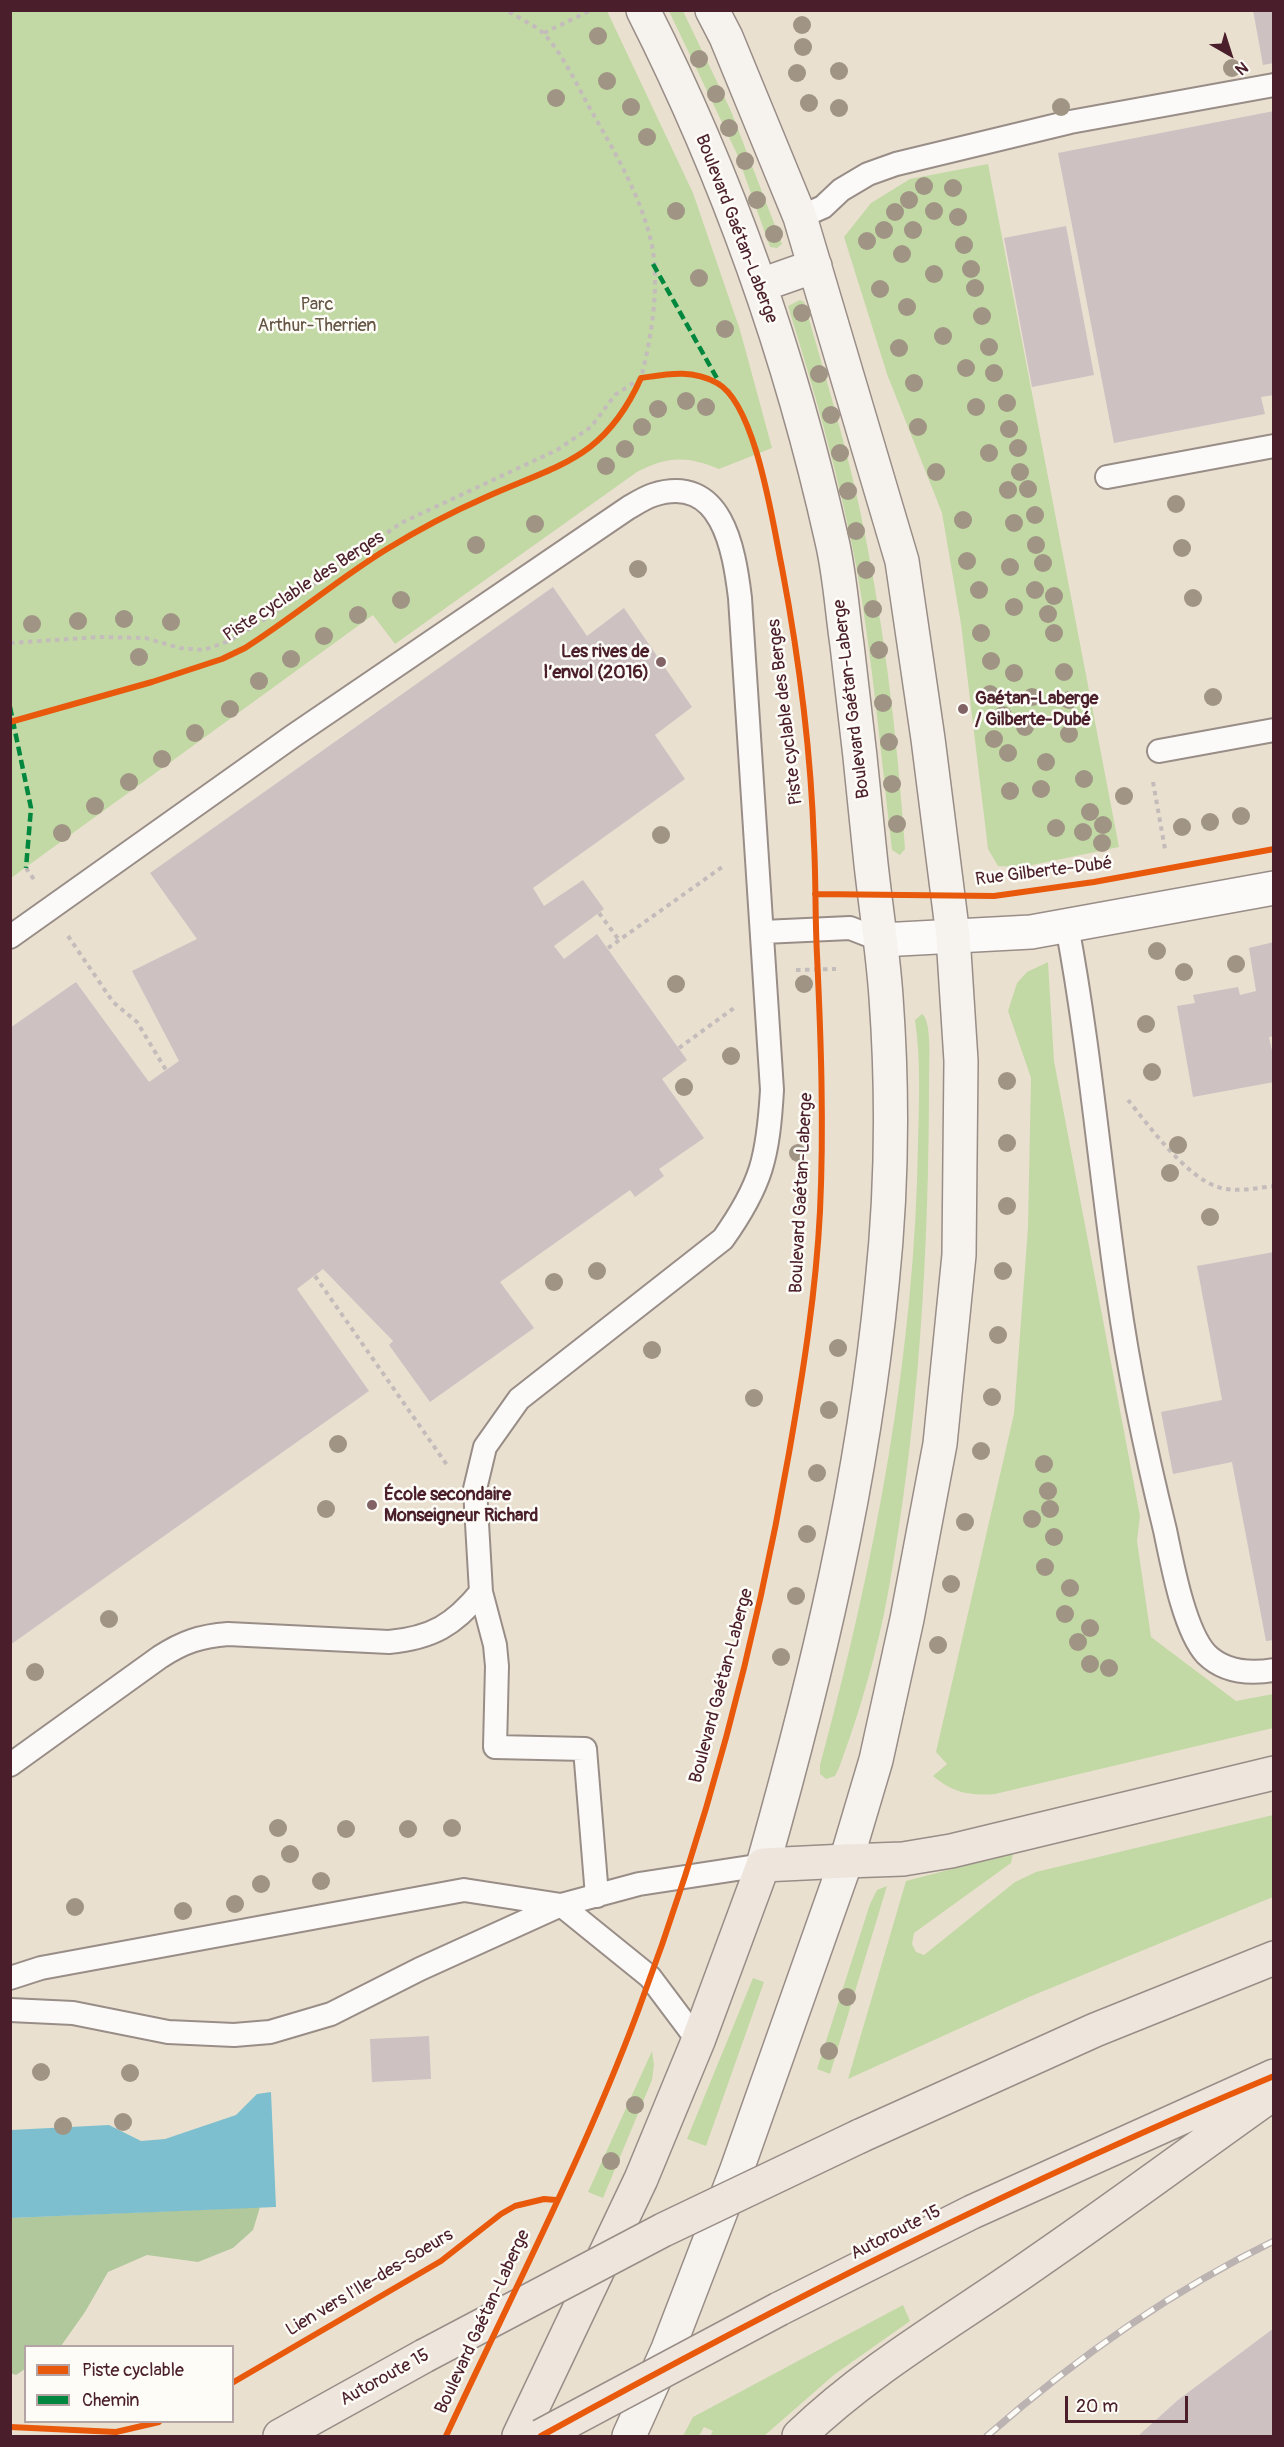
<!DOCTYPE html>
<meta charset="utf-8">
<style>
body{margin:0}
#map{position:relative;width:1284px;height:2447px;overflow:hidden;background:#eae0d0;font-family:Pangolin,sans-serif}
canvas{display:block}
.frame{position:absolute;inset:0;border:12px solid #4a1f2b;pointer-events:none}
.legend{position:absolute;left:24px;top:2345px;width:210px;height:78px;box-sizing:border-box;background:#fdfcf7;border:2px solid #b5a4a5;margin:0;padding:8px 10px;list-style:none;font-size:18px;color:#4a1f2b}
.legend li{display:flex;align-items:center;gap:12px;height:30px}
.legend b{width:30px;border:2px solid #b5a4a5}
.north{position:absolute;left:1200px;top:24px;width:60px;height:60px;-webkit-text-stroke:4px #fdfcf7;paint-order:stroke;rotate:141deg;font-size:16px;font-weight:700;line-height:24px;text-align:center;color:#4a1f2b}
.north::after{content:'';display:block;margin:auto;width:21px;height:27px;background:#4a1f2b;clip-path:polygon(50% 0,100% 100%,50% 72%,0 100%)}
.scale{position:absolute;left:1065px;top:2396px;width:123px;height:27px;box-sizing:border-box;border:3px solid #4a1f2b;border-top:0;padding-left:8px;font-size:18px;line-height:21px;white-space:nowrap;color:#4a1f2b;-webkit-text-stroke:4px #fdfcf7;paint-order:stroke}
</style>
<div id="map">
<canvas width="1284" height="2447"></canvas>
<div class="frame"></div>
<ul class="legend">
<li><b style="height:8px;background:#e8590c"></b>Piste cyclable</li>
<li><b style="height:8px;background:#00873e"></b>Chemin</li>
</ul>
<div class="north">N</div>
<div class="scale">20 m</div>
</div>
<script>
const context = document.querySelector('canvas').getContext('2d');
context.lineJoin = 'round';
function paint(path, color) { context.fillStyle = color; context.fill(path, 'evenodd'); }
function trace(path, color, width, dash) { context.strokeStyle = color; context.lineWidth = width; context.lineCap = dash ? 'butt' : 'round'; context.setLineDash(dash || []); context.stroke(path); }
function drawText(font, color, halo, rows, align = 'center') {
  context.font = font + ' Pangolin,sans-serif'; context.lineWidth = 5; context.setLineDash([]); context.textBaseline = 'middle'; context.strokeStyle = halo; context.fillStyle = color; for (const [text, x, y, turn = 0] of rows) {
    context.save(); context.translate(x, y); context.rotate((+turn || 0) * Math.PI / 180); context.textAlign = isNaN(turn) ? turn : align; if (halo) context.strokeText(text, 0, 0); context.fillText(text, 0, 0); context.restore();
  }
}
const green = new Path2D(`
 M10,11H607L693,193L740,330L772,448L719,469C687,456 668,456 637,472L395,644L373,615L11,878Z
 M669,11H683L731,111L782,244L777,248L770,247L737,154Z
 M988,164L1119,847L1023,867L998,866L988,849L961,624L942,513L887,374L844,237L871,203L910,179Z
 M800,300L804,302C823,368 843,434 858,501C883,615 897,732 905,849L900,855L892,850C881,757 873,663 857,570C840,480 815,393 788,306Z
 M1048,962L1054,1061L1140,1516L1137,1541L1151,1637L1236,1701L1273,1694V1728L995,1794C970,1796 953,1793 933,1776L947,1764L936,1752L1014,1414L1028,1228L1031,1078L1008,1011L1017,983L1027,972Z
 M922,1014C932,1020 929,1066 929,1079C929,1251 919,1423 888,1593C877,1653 860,1711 839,1768L835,1776L826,1779L820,1774V1765C875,1563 915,1352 918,1143C919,1103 921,1060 915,1020Z
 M1273,1815V1897L1029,1997L848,2079L906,1881L1013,1853L1011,1863L914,1933L912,1944L916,1952L924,1955L1015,1882L1036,1872Z
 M887,1886L830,2074L817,2069L870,1904L877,1890Z
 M753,1978L764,1982L706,2146L687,2139Z
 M652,2051L654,2065L652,2080L603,2198L588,2192Z
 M903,2305L910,2321L835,2374L764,2436H710L713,2431L704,2427L699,2436H683L693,2417Z`);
const forest = new Path2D(`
 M260,2207L253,2230L233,2248L198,2262L147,2255L108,2272L85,2312L61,2346H26L25,2369L16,2375L10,2373V2218Z`);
const water = new Path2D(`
 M271,2092L276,2207L11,2218V2130L109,2125L141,2141L165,2139L236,2115L257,2094Z`);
const building = new Path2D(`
 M1253,10H1274V63L1263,65Z
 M1274,111V395L1261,397L1265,414L1114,443L1058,153Z
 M1066,226L1094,375L1032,387L1004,238Z
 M553,587L587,636L624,608L692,707L655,735L685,779L533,888L544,906L583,880L604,909L554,946L564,959L597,934L687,1060L662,1079L704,1138L659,1169L664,1176L635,1197L630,1190L500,1282L534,1328L430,1402L389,1345L393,1341L323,1269L297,1289L369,1391L10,1645V1028L76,982L149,1082L179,1061L132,971L197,939L150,873Z
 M1274,942V1036L1269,1037L1274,1060V1082L1193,1097L1177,1006L1195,1003L1193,995L1238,987L1240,995L1256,991L1249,948Z
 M1274,1252V1640L1266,1641L1232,1462L1173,1474L1161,1412L1222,1400L1197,1266Z
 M429,2036L431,2079L372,2082L370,2039Z
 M1274,2328V2436H1138L1178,2400Z`);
const path = new Path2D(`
 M544,33L591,10
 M10,643L100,637L145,638L180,648L204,650L229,641L262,621L401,523L557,450L591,427L615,395L641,378C651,340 660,285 652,246C642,197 613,149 588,105C575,81 563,55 545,35C536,25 518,18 506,10
 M1153,782L1165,849
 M26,868L35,881
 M599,913L619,940
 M68,936L113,1002L137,1022L166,1070
 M608,948L725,865
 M796,970L836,969
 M679,1048L734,1008
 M1128,1100C1149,1126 1186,1177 1218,1187C1234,1193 1257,1188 1274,1186
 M315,1276L447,1465`);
const service = new Path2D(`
 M800,217L823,207L841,190L868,174L896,164L1070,122L1274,85
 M1107,477L1274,446
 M1159,751L1274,730
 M1067,926C1090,1048 1100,1172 1118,1294C1129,1373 1146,1453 1165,1530C1172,1563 1184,1630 1206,1654C1224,1672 1250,1674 1274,1670
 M763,932L850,928L881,940
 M10,937L293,736L628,508C635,504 644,498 653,495C722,473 734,549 740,598L772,1090C768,1157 762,1184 723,1239L519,1399L485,1447L475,1489L481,1592C454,1625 432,1638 389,1642L228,1634C201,1636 183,1642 160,1657L10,1765
 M481,1592L495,1645L497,1666L495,1747L585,1749L597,1896
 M561,1905L650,1977L698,2041
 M10,1978L41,1968L464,1890L561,1905L639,1884L763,1865
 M10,2010L73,2013L168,2032L234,2035L270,2032L331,2014L420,1969L561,1905`);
const tertiary = new Path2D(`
 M881,940L1031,932L1274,888`);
const secondary = new Path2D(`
 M643,10C728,178 791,357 832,541C840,575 842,611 847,645C856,718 864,791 871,864C876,909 883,953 886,997C893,1093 892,1189 882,1284C863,1482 817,1674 763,1865
 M761,285L815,266
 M629,2436L668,2349L736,2172L846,1861L876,1760L907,1619L940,1444L959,1255L961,1061L953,936L928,739L902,561L800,217L726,37L712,10`);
const primary = new Path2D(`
 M519,2436L641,2179L698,2041L763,1865L846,1861`);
const motorway = new Path2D(`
 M846,1861L903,1859L951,1851L1274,1773
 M860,2136L1095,2030L1274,1958
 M779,2309L972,2212L1274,2076
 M280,2436L424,2356
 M799,2436C872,2366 955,2320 1037,2262C1117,2207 1195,2149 1274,2093`);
const rail = new Path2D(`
 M987,2436C1074,2360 1169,2292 1274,2241`);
const motorwayBridge = new Path2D(`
 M424,2356L663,2230L860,2136
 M541,2436L779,2309`);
const quiet = new Path2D(`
 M653,264L719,382
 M10,707L31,808L26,868`);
const cycleway = new Path2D(`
 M10,722L152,682L222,659L245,648C294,617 338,579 387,549C418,530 452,512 484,498C559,464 604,460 641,378C668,374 692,369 717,383C756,404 773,525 782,568C799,658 811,752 814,844C816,881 815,918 817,955C821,1040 824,1125 820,1211C816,1292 803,1373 789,1453C756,1643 706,1830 638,2011C584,2156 511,2296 446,2436
 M815,894L994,896L1094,882L1274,849
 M232,2383L441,2261L501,2214L515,2206L544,2199L556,2200
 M10,2427L116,2432L159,2422
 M541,2436C779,2305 1022,2181 1274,2076`);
const trees = [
 [802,25],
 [598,36],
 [803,47],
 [699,59],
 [1232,68],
 [839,71],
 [797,73],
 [607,81],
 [716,94],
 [556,98],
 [809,103],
 [631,107],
 [1061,107],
 [839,108],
 [729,128],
 [647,137],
 [745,161],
 [924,186],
 [953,188],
 [757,200],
 [909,200],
 [676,211],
 [934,211],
 [895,212],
 [958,217],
 [884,230],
 [913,230],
 [774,234],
 [867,241],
 [964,245],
 [902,254],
 [971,269],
 [934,274],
 [699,278],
 [975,288],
 [880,289],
 [907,307],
 [802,313],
 [982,316],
 [725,329],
 [943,336],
 [989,347],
 [899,348],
 [966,368],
 [994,373],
 [819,374],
 [914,383],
 [686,401],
 [1007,403],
 [706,407],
 [976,407],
 [658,409],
 [831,415],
 [642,427],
 [918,427],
 [1009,429],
 [1018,448],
 [625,449],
 [840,453],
 [989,453],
 [606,466],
 [936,472],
 [1020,472],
 [1028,489],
 [1008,490],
 [848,491],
 [1176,504],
 [1035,515],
 [963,520],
 [1014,523],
 [535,524],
 [856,531],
 [476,545],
 [1036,545],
 [1182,548],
 [967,561],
 [1043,563],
 [1010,567],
 [638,569],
 [866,570],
 [979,590],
 [1035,590],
 [1054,596],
 [1193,598],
 [401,600],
 [1014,607],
 [873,609],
 [1048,614],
 [358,615],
 [124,619],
 [78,621],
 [171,622],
 [32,624],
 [981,633],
 [1054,633],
 [324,636],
 [879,650],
 [139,657],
 [291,659],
 [991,661],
 [1064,672],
 [1014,673],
 [259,681],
 [990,694],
 [1032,697],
 [1213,697],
 [1069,700],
 [883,703],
 [230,709],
 [1003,715],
 [1025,727],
 [195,733],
 [1069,734],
 [994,739],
 [889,742],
 [1008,753],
 [162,759],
 [1046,762],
 [1084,779],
 [129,782],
 [892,784],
 [1041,789],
 [1010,791],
 [1124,796],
 [95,806],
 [1090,812],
 [1241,816],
 [1210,822],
 [897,824],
 [1103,825],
 [1182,827],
 [1056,828],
 [1083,832],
 [62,833],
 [661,835],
 [1102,843],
 [1157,951],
 [1236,964],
 [1184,972],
 [676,984],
 [804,984],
 [1146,1024],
 [731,1056],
 [1152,1072],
 [1007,1081],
 [684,1087],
 [1007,1143],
 [1178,1145],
 [798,1153],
 [1170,1173],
 [1007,1206],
 [1210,1217],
 [597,1271],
 [1003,1271],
 [554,1282],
 [998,1335],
 [838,1348],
 [652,1350],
 [992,1397],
 [754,1398],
 [829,1410],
 [338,1444],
 [981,1451],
 [1044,1464],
 [817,1473],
 [1048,1491],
 [326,1509],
 [1050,1509],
 [1032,1519],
 [965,1522],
 [807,1534],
 [1054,1537],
 [1045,1567],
 [951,1584],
 [1070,1588],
 [796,1596],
 [1065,1614],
 [109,1619],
 [1090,1628],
 [1078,1642],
 [938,1645],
 [781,1657],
 [1090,1664],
 [1109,1668],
 [35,1672],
 [278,1828],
 [452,1828],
 [346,1829],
 [408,1829],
 [290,1854],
 [321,1881],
 [261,1884],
 [235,1904],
 [75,1907],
 [183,1911],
 [847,1997],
 [829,2051],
 [41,2072],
 [130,2073],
 [635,2105],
 [123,2122],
 [63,2126],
 [611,2161]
];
const markers = [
 [661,662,6,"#826365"],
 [963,709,6,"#826365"],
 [372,1505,6,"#826365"]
];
const streetNames = [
 ["Boulevard Gaétan-Laberge",736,229,69],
 ["Piste cyclable des Berges",304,587,-33],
 ["Boulevard Gaétan-Laberge",852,699,-97],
 ["Piste cyclable des Berges",786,712,-97],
 ["Rue Gilberte-Dubé",1044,872,-7],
 ["Boulevard Gaétan-Laberge",802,1193,-87],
 ["Boulevard Gaétan-Laberge",722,1686,-75],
 ["Autoroute 15",896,2233,-27],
 ["Lien vers l'Ile-des-Soeurs",370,2283,-31],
 ["Boulevard Gaétan-Laberge",483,2322,-65],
 ["Autoroute 15",385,2378,-29]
];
const parkNames = [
 ["Parc",317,305],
 ["Arthur-Therrien",317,326]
];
const poiNames = [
 ["Les rives de",649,652,"right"],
 ["l’envol (2016)",649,673,"right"],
 ["Gaétan-Laberge",975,699],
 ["/ Gilberte-Dubé",975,720],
 ["École secondaire",384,1495],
 ["Monseigneur Richard",384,1516]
];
paint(green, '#c2d9a5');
paint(forest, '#b0c89b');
paint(water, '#7dbfce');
paint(building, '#cdc1c2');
trace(service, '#998d87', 26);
trace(tertiary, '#998d87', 36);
trace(secondary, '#998d87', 36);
trace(primary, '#998d87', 36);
trace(motorway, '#998d87', 36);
trace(path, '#c3bcbb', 4, [4.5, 4.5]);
trace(service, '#fcfaf8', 22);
trace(tertiary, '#fcfaf8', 33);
trace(secondary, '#f6f2ee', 33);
trace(primary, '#eee5dd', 33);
trace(motorway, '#eee5dd', 33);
trace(rail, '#bab3b2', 7);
trace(rail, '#fdfcf7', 4.5, [14]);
trace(motorwayBridge, '#998d87', 36, []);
trace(motorwayBridge, '#eee5dd', 33);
trace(quiet, '#00873e', 4.5, [9, 4.5]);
trace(cycleway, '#e8590c', 6);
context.fillStyle = '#a09484';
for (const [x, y] of trees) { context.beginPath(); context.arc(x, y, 9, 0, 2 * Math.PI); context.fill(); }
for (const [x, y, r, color] of markers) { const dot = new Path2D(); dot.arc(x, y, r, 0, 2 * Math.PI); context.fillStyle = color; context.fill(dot); trace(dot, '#fdfcf7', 2); }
drawText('18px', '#4a1f2b', '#fdfcf7', streetNames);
drawText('18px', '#645545', '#fdfcf7', parkNames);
drawText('bold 18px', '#4a1f2b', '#fdfcf7', poiNames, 'left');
</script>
